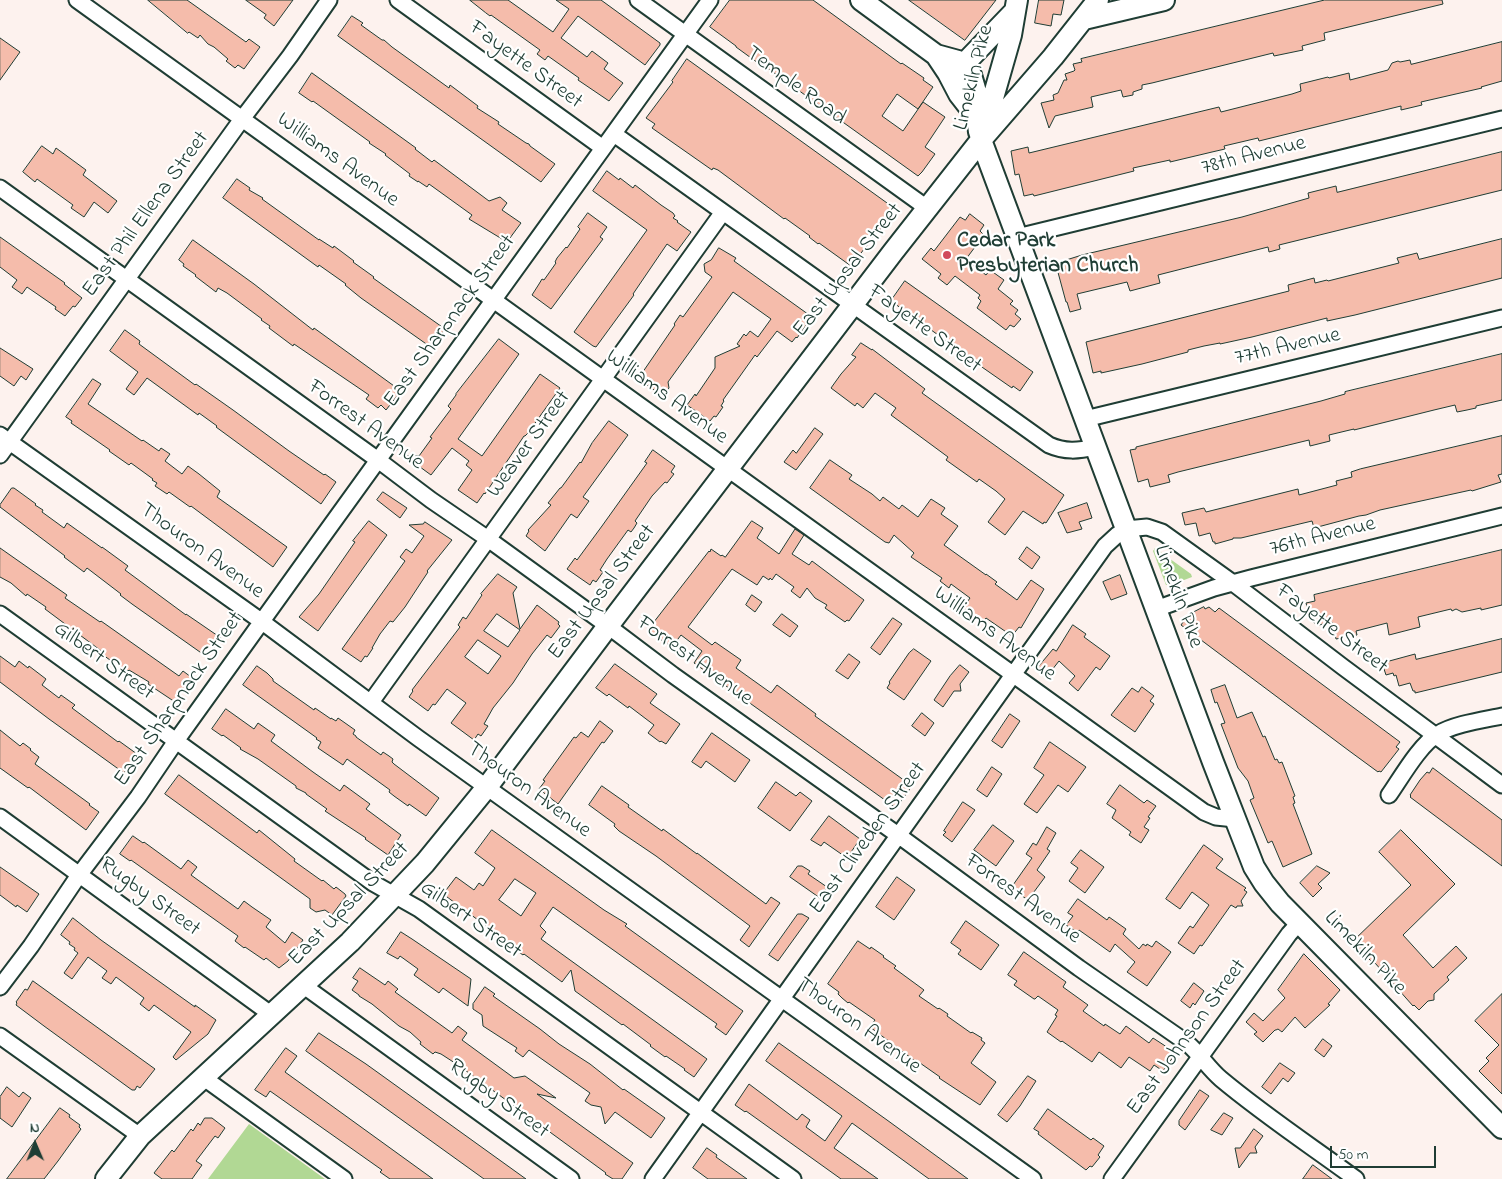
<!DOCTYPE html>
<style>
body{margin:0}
#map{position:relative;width:1502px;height:1179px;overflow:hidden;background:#fdf2ee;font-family:"Indie Flower",sans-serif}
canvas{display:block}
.north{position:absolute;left:10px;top:1119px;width:50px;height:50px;-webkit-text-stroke:4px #fff;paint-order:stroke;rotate:359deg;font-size:14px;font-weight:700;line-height:20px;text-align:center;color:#1f3d34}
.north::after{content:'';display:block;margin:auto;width:18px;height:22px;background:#1f3d34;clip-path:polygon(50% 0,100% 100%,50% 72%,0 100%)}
.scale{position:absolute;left:1330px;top:1146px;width:106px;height:22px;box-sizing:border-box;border:2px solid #1f3d34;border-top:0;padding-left:6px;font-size:15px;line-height:18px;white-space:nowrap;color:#1f3d34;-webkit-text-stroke:4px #fff;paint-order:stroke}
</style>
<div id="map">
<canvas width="1502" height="1179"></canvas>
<div class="north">N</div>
<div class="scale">50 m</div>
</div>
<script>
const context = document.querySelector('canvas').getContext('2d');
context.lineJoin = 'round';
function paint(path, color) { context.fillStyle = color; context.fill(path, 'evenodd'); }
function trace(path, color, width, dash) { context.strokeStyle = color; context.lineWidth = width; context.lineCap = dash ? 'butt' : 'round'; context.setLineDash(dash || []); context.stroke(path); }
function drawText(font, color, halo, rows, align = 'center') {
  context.font = font + ' "Indie Flower",sans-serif'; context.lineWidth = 4.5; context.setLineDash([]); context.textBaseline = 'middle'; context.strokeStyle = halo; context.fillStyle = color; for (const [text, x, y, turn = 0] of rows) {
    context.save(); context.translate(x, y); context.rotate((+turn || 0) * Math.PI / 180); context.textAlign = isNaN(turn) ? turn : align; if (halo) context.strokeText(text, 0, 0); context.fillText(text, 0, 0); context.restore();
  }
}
const green = new Path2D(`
 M1155,548L1191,574L1192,577L1171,585H1166L1153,551Z
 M249,1124L325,1179H208Z`);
const building = new Path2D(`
 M148,0H187L246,42L249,39L260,47L244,69L238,65L235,68L226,61L228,59L214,47L208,44L200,35L198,38L189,32L188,33Z
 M246,0H293L274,26L264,18L266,15Z
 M470,0H508L553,32L569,9L556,0H601L660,43V45L645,65L578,16L561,38L587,57L592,51L608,63L604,69L623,83L609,101L578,80L579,78L548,56L545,60L537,54L540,50L491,15L490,16L486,13Z
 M730,0H813L901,64L902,63L924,78L923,80L933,87L918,109L897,94L882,116L903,131L923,102L945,117L925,147L935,154L922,172L918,176L759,62L758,63L736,47V46L710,27Z
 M909,0H996L965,40Z
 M1039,0H1064L1061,15L1053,14L1051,26L1035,23Z
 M1325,0H1442L1443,4L1324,33L1325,40L1302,46L1303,50L1274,56L1273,53L1152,83L1142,85V89L1133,92V95L1123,97L1121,90L1091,97L1093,107L1055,116L1049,128L1041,103L1054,100L1053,95L1058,93L1064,80H1067L1065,74L1074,71L1075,70L1073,64L1082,62L1081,59Z
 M352,16L363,23L361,25L382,40H384L392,47L449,88L450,85L478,106L477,108L499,122L498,124L526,143L529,144L530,146L555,164L541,182L338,36Z
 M0,38L20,52L0,80Z
 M1502,42V81L1481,87L1482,88L1421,102L1422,105L1401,110V106L1259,141L1258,138L1224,146L1225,149L1212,152L1170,162V160L1133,168L1134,171L1034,196L1033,194L1024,196L1019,174L1015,175L1011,151L1028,147L1029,153L1219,107L1221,112L1292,94L1301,91L1300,84L1328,77L1329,78L1349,73L1350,80L1388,70L1392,63L1398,61L1400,62L1410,60L1411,64Z
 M687,59L894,208L879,232L878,231L851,266L819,243L818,244L809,237L810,236L785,218L784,219L718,170L713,168L712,170L652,128L655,124L646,118L673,82L672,81Z
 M312,73L416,148L415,149L432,162L434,160L489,201L500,197L507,203L502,210L521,223L507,242L469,219L472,215L429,184L427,187L418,181V182L409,176L410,174L385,155L386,154L369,143L370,142L313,101L312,102L299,93Z
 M42,146L53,154L56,148L86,170L83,175L117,201L108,213L94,202L84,217L71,208L73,205L37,179L35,182L23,172Z
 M1502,152V190L1279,245L1280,249L1269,252L1268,247L1158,275L1160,283L1130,291L1127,282L1077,294L1081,309L1070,312L1067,302H1066L1056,265L1064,263L1063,261L1082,255L1242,217L1309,198L1308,193L1336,186L1337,192Z
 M607,171L619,180L620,178L633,188L635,185L661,205L673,213L675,216L673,218L678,221L677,222L691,232L677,251L667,244L633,294L634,295L596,347L593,346L574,332L647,230L593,191Z
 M237,179L250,188L249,190L263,198L262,199L319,240V239L333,248L334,246L354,261L353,262L374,277L373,278L445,329L432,348L361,298L345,285L346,284L319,265L318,267L223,198Z
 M588,213L607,227L600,237L603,239L551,309L532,295L539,284L542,279L544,280L556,263L555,262L557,258L566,247L567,248L580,229L578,227Z
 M970,214L984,225L980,231L984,235L966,259L986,275L990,270L1004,280L998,289L1013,301L1010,304L1018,310L1015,314L1021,319L1014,327L1010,325L1006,330L977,308L981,301L978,298L980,295L955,276L947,285L938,278L941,274L922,259L931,248L934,251L960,217L965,220Z
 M0,237L65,283L64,284L82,298L75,307L73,306L65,316L55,309L56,307L27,287L22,294L12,287L17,280L0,267Z
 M1502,239V278L1355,315L1327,321V318L1252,337L1220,344V343L1204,346L1188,350V352L1142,364L1101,373V371L1093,373L1086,342L1289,291L1288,285L1314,278L1315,283L1327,280L1328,281L1399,263L1397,258L1417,253L1419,259Z
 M193,240L254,284L313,330L314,328L401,391L386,410L381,405L378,408L366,399L369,395L294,344L293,346L269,328L270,326L261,320L262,319L227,293L218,288L216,292L195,276L196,275L183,266L184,264L179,260Z
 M719,248L736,258L734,261L812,317L797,338L796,337L792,342L777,331L757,357L755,355L723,400L724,401L721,406L723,407L716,417L714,416L710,421L687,405L695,394L696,396L715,368V357L740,346L737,344L744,334L746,336L750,331L758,337L771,319L733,292L668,382L669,388L664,394H660L638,379L675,325L674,324L680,315L683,317L712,277L705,272L704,264L711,260Z
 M905,281L1033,372L1020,391L1013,386L1012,388L979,365L978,366L969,360L970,358L891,301Z
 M125,330L140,341L139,344L195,385L196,384L233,410L289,451L324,475L325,474L336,482L321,504L216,427L217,426L199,413L198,415L147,378L134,395L126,389L138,372L110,351Z
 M499,339L519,354L458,439L482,456L540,374L560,388L528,433L525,436H524L485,494L484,493L477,503L458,490L472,470L466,465L469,461L452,448L431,475L405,456H419L432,438L430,437L451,409L448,406L456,395V394Z
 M861,343L872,350V349L925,389L922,393L1064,495L1046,523L1044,522L1043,524L1023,511L1005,535L988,522L1005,499L996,491L979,479L977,482L946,460L948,457L891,415L896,408L875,393L863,408L857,403L855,406L831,388L841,374L856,357L852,355Z
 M0,348L33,369L26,380L21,376L14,386L0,376Z
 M1502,354V400L1476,406V408L1467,410L1457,412L1455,405L1434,410L1354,430V429L1329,435L1330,441L1310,446L1309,440L1178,472L1168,475L1170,482L1150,487L1148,479L1138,482L1130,450L1136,449V447L1321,401L1345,394V392Z
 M93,379L101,384L88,404L142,441L143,440L159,451L161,448L170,454L165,461L182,474L188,466L199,474L220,491L217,497L287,547L273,567L191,506L190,507L169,492L167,494L155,486L157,483L152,480L153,479L131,463L129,465L109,451L110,450L71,423L72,421L66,417Z
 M609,421L628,435L583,497L589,501L577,518L571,514L545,551L526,536L529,531L528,530L551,505L548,503L560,488H561L580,462L581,463L592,443Z
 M815,428L823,434L796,470L784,462L793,450L796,453Z
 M1502,436V474L1498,475L1501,482L1472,491L1471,490L1380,510L1366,515L1359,516L1314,528L1312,521L1241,538H1233V539L1215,544V542H1213L1210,533L1199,536L1196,523L1185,525L1182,513L1204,508L1206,512L1298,489L1299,495L1337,485L1336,481L1352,477L1351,472L1360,469Z
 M653,450L675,466L671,472L674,474L667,483L665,482L652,496L635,521L637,523L634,528L631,532L628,530L607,559L600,570L603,572L596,582L593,580L590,585L567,569L575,558L577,560L602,526L647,463L645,462Z
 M830,460L852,475L849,479L872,494L880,501L883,497L899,509L902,505L918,517L931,499L945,508L941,514L958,526L944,545L986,575V574L997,582L995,584L1017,600L1031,580L1044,589L1021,628L1019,627L1012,636L986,618L983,622L963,608L970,598L951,584L949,588L940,581L942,578L911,557L914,553L894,535L889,543L885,542L810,488Z
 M12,488H14L36,504L35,505L43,510L42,512L64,528L67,523L102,548V547L128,566L125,570L186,615V614L221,638L207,657L132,604L120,595L121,594L87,568L84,572L64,557L65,556L0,507V505Z
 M383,492L407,508L400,518L377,500Z
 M1087,503L1092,518L1079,522L1082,529L1067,533L1058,513Z
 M369,521L387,535L318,631L299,617L319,594L355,542L353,541Z
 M752,521L763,528L757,538L779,554L795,529L804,535L792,554L809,565L812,561L864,600L849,621L847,620L845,622L825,608L827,605L815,598L807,588L800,598L791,591L794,587L776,574L772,580L770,578L769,580L763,576L757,585L732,569L688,627L712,645L715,642L741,660L736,668L771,693L777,685L816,714L815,716L912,786L896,808L694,663L702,651L681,635L672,647L651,633L652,632L650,630L651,628L650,627L709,551L710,552L711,549L721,556L722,555L725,557Z
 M425,522L452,540L427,571L428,572L422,581L405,607L393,622L390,621L380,634L372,648H373L367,657L365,656L361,662L342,649L405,561L400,557L406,549L412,553L424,536L409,525L423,524Z
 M1027,547L1040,557L1032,569L1019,559Z
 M0,548L67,595L65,598L100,622L101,621L118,633L179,676L183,671L191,677L175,702L148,684L149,682L129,670L128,671L125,669L124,670L103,655L104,653L45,609L46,607L27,594L26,596L11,583L0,577Z
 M1502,550V605L1481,610V608L1462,612L1456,609L1452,611L1451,609L1418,617L1420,627L1389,635L1387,623L1356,631L1357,635L1336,639L1332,622L1319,625L1318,622L1314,623L1312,616L1310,617L1306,603L1315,601L1314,595Z
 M498,574L517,587L513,593L520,629L537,605L559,622L558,624L560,626L551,638L547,635L532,654L513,683L493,708L484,724L488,726L481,736L478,734L474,740L451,723L466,703L447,689L435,705L433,704L428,711L409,697L413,691L412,690L460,627L458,625L463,617L466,619L482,595L481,594ZM497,614L520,630L508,647L484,631ZM478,640L501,656L488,674L465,657Z
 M1120,575L1127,594L1111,600L1103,582Z
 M752,595L762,602L755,612L746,605Z
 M1204,607L1205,609L1209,607L1215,612L1219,608L1400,742L1396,747L1399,749L1381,772L1379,771L1378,772L1348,750L1181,625L1188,615Z
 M782,614L798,626L790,637L773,625Z
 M893,618L902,624L880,655L871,648Z
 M1073,625L1086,634L1084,637L1110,656L1100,670L1096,667L1078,691L1069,683L1075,676L1059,661L1048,675L1038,667L1053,649L1056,651Z
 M1502,639V672L1415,693V691H1413L1410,683L1399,686L1396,675L1394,676L1393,673L1386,675L1382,663L1415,654L1416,659Z
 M914,649L931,661L904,700L887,688L890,683L889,682L909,653Z
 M849,654L860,662L848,679L836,671Z
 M0,656L15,667L19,661L28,668L29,666L46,679L42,685L59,698L61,695L75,705L72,708L118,742L119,741L137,754L124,773L49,719L0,682Z
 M615,664L657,694L650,703L680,724L666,744L661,741L660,742L648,733L654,725L629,706L628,708L609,694L607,696L596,688Z
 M960,665L969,672L960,684L961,691H954L943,707L934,700L950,676Z
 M257,666L267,673L273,679V681L314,710L315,708L331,719V718L336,721L338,718L355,730L353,734L356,736V737L381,755L383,752L389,756L393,759L392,762L394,764L439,798L426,816L409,804L408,806L394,796L389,792L390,790L347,759L343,765L318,748L321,742L316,739L317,738L243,685Z
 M1225,685L1237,718L1252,712L1263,737L1265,736L1275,760L1277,759L1279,763L1282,762L1295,796L1293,797L1295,803L1293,804L1312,854L1283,867L1272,841L1268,843L1250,800L1254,798L1248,781L1238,768L1221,724L1225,723L1217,702L1215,703L1211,690Z
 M1142,687L1154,696L1150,701L1154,704L1135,732L1111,715L1132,688L1138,692Z
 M226,709L254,729L258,723L275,735L271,741L313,772L340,791L344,785L370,804L366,809L401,835L388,855L365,839L366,838L325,811L327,809L306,794V793L296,788V786L258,759L240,749L241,748L223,735L222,736L212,729Z
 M922,713L934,723L925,736L912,726Z
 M1010,714L1020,721L1002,748L992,741Z
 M600,721L613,731L604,743L602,742L558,804L539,789L545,781L543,780L574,737L576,738L581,732L588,737Z
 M0,730L20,746L23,743L31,749L30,750L39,757L35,764L90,804L89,805L99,812L86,830L29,787L28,788L0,768Z
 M712,733L750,760L735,782L706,761L701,768L692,762Z
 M1050,742L1086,767L1068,792L1058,785L1037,813L1024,804L1044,775L1034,768Z
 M992,767L1002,774L987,797L977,790Z
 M1433,768L1502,820V866L1410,797L1411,796L1410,795L1420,780L1427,772L1429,773Z
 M179,775L257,833L259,830L295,859L294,861L322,881L323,880L334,889L336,887L345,894L346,896L332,915L325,910L316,912L310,908V899L165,794Z
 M776,782L796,796L800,792L812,801L790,831L758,808Z
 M1120,785L1144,803L1147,800L1156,806L1148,817L1150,818L1144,827L1149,830L1141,843L1129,835L1131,832L1112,818L1116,810L1107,804Z
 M602,786L629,805L628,807L662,831L663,829L697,854V853L766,904L771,897L780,903L749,947L740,940L750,926L656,856L619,831L614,826L615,824L589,805Z
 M963,802L975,810L952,842L943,835L946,832L944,831Z
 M829,816L860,839L847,858L824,842L821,846L811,840Z
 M993,825L1014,841L996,866L974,850Z
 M1047,827L1056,833L1047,849L1050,851L1037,870L1045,877L1028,900L1012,889L1014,886L1013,885L1032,858L1026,854L1033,843L1036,845Z
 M492,830L604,910L627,924L625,926L743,1011L726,1035L715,1027L717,1024L553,907L540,926L546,932L541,939L707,1059L694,1077L684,1070L685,1069L666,1056L665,1057L650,1046L651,1045L623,1024L622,1025L575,991L571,970L562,982L524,954L523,955L507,944L509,943L443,894L456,877L474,890L479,883L483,886L495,868L475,853ZM515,879L536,893L521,916L499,900Z
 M1401,830L1455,884L1403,935L1433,968L1456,946L1467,958L1447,977L1449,980L1434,994V1000L1428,1001L1419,1010L1414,1005L1413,1006L1375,963L1374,964L1352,942L1411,885L1379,852Z
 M133,836L143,843L144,842L181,869L188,860L197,867L191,875L238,909L244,901L252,907L271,920L266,927L285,943L292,932L303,940L288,961L279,968L266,958L264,960L245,947L244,948L235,941L238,936L131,860L130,861L120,854Z
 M1204,845L1223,859L1216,868L1246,888L1244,890L1247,892L1241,901L1243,906H1237L1236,908L1231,905L1202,946L1200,945L1194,954L1178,943L1190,926L1193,928L1209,905L1192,892L1180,909L1166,899Z
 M1081,850L1104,867L1085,893L1069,881L1078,868L1071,863Z
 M798,866H802L810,871L808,874L827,887L820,898L790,877Z
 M1317,866L1330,873L1318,884L1322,888L1313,897L1300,883Z
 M0,867L39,894L27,912L17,905L16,907L0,895Z
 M897,877L915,890L894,920L876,907Z
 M1078,899L1107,920L1109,917L1126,929L1123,934L1139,949L1143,944L1146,946L1147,944L1152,947L1156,941L1171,952L1147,986L1127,972L1135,962L1115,944L1110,952L1079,930L1077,932L1066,925L1073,916L1068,913Z
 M798,914H802L809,918L778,961L769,955Z
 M73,918L101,940L195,1007V1005L216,1020L208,1034L176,1060L173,1057L191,1032L154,1005L149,1011L140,1004L144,998L116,977L111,984L102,978L107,971L88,957L72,979L64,973L78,953L74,950L75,948L69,944L70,942L61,935Z
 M966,921L999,945L981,970L958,954L961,950L951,943Z
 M401,932L412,939L471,979L468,1006L443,988L439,993L414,975L418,969L400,956L398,959L387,953Z
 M858,941L870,949L871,947L884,956L883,957L896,966L894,968L924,990L919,996L938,1009L939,1008L948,1014L947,1016L971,1033L972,1032L982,1038L981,1040L985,1043L971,1063L996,1082L980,1105L939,1078L940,1077L920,1063L916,1060L915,1061L870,1027L875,1020L849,1002L848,1003L842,998L838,994L839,992L828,984Z
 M1024,952L1066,982L1063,987L1088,1005L1083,1011L1104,1026L1105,1024L1120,1034L1126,1026L1149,1043L1153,1038L1176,1053L1163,1071L1154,1065L1150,1071L1129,1057L1121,1068L1099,1052L1092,1062L1062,1041L1061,1042L1047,1032L1057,1016L1055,1015L1058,1010L1038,996L1035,999H1034L1014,985L1017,981L1008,975Z
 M1304,954L1340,990L1328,1004L1330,1005L1305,1028L1295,1017L1282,1032L1278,1029L1276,1030H1275L1263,1042L1254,1034L1257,1032L1246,1022L1254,1013L1263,1021L1285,998L1278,990Z
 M360,968L385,985L388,981L398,989L395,992L452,1033L458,1026L467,1033L462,1040L514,1078L525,1076L556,1098L537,1094L633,1163L622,1179H613L605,1174L606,1173L458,1065L441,1054L435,1052L433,1054L420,1044L421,1042L410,1032L399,1026L372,1004L359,996V995L352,990L358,981L353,978Z
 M33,981L155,1069L140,1088L137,1086L135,1090H132L44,1026L16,1005L17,1003L16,1002L25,989L27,990Z
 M1194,983L1204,991L1195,1005L1193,1003L1190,1008L1181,1001Z
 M485,987L495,994L493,996L540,1029L559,1044L590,1064L623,1090L624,1089L665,1118L651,1138L615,1112L605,1124L601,1107L591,1105L585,1101L590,1093L529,1050L523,1057L515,1051L517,1048L483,1026L482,1015L473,1009V1004Z
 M1502,994V1094L1479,1071L1489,1061L1486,1058L1499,1045L1475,1021Z
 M319,1033L366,1064L526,1179H484L306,1051Z
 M1323,1039L1332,1046L1324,1057L1315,1050Z
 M779,1043L887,1120L968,1179H929L852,1123L834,1148L878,1179H841L746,1111L745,1112L735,1105L749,1084L797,1120L802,1114L810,1120L806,1127L825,1141L842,1116L766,1061Z
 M286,1048L297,1056L285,1072L433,1179H390L380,1172L382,1170L270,1091L266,1097L255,1090Z
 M1280,1063L1295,1073L1288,1082L1283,1078L1271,1094L1262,1087Z
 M1028,1076L1036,1081L1020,1106L1007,1122L998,1115Z
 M7,1087L19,1097L23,1092L31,1098L12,1127L0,1118V1097Z
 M1200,1090L1209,1096L1185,1130L1179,1125V1121Z
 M60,1108L70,1115L69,1117L80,1125L79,1127L81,1129L58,1161L44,1179H7Z
 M1048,1109L1091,1140L1093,1138L1104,1146L1098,1155L1100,1157L1092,1167L1090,1166L1086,1170L1038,1134L1039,1132L1034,1129Z
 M1224,1113L1233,1118L1222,1135L1211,1130Z
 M205,1118H212L225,1128L218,1138L215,1136L196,1161L202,1165L192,1179H162L154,1173L172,1150L174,1152L191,1129L193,1131L198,1123L200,1125Z
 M1254,1129L1263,1136L1255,1147L1257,1153H1250L1239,1168L1235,1148H1240Z
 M707,1148L717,1155L716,1157L747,1179H708L693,1168Z
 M1313,1165L1332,1179H1303Z`);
const street = new Path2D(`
 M77,0L1204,812L1216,817L1235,819
 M398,0L603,148
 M638,0L927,208
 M614,134L1049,445C1065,452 1078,451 1095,447
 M0,188L378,460L431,500L488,539L608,626L673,675L898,835L1079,968L1187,1043C1200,1054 1208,1068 1221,1079C1264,1115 1311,1146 1356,1179
 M1017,237L1502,119
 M1085,419L1502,318
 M0,435L261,621L418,738L1033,1179
 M0,455L242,119L290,56L329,0
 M1156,609L1214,588L1251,578L1502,516
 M0,614L373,883L419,909L793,1179
 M371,702L723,212
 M1389,795C1401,778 1420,744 1438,734C1454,724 1483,720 1502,716
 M0,817L272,1015
 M304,986L571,1179
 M0,987L31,946L79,875L138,797L176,741L321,539L710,0
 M0,1036L140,1136
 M204,1078L344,1179
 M653,1179L1105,546L1117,535L1126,529L1147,527L1162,532L1233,583L1343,667L1502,785
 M1112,1179L1289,934L1299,923`);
const secondary = new Path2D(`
 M861,0L936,55L958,61L971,75L976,92L977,117L979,132
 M1017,0L1011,35L981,140L1213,762L1254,867L1264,883L1280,903L1502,1128
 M1084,19L1164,0
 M936,55L948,73L959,94L977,117
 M962,66L1015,11
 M106,1179L140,1136L350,942L425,863L487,787L608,626L893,252L981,140L1053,57L1098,0`);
const markers = [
 [947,255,5,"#d1495b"]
];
const streetNames = [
 ["Fayette Street",525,66,36],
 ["Limekiln Pike",975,78,-76],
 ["Temple Road",795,87,36],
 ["78th Avenue",1254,157,-14],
 ["Williams Avenue",337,161,36],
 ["East Phil Ellena Street",147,215,-54],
 ["East Upsal Street",849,271,-52],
 ["East Sharpnack Street",451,322,-54],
 ["Fayette Street",924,330,36],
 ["77th Avenue",1288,348,-13],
 ["Williams Avenue",666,398,36],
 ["Forrest Avenue",365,426,36],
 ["Weaver Street",530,445,-54],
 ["76th Avenue",1323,538,-14],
 ["Thouron Avenue",201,552,36],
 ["East Upsal Street",603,593,-53],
 ["Limekiln Pike",1177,597,70],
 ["Fayette Street",1331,630,37],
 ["Williams Avenue",994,635,36],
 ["Gilbert Street",103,662,36],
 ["Forrest Avenue",694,662,36],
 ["East Sharpnack Street",180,700,-55],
 ["Thouron Avenue",528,791,36],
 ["East Cliveden Street",869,839,-54],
 ["Rugby Street",149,898,36],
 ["Forrest Avenue",1022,900,36],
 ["East Upsal Street",350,905,-46],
 ["Gilbert Street",470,921,35],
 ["Limekiln Pike",1364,954,46],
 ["Thouron Avenue",858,1027,36],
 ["East Johnson Street",1188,1038,-54],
 ["Rugby Street",498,1100,36]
];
const poiNames = [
 ["Cedar Park",957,242],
 ["Presbyterian Church",957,267]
];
paint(green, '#b1d894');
paint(building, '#f5bcab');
trace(building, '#1f3d34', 1);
trace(street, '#1f3d34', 19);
trace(secondary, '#1f3d34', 24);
trace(street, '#fff', 15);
trace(secondary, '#fff', 20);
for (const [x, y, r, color] of markers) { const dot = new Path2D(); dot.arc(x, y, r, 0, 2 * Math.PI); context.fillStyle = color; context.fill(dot); trace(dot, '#fff', 2); }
drawText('22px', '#1f3d34', '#fff', streetNames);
drawText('bold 22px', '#1f3d34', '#fff', poiNames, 'left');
</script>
